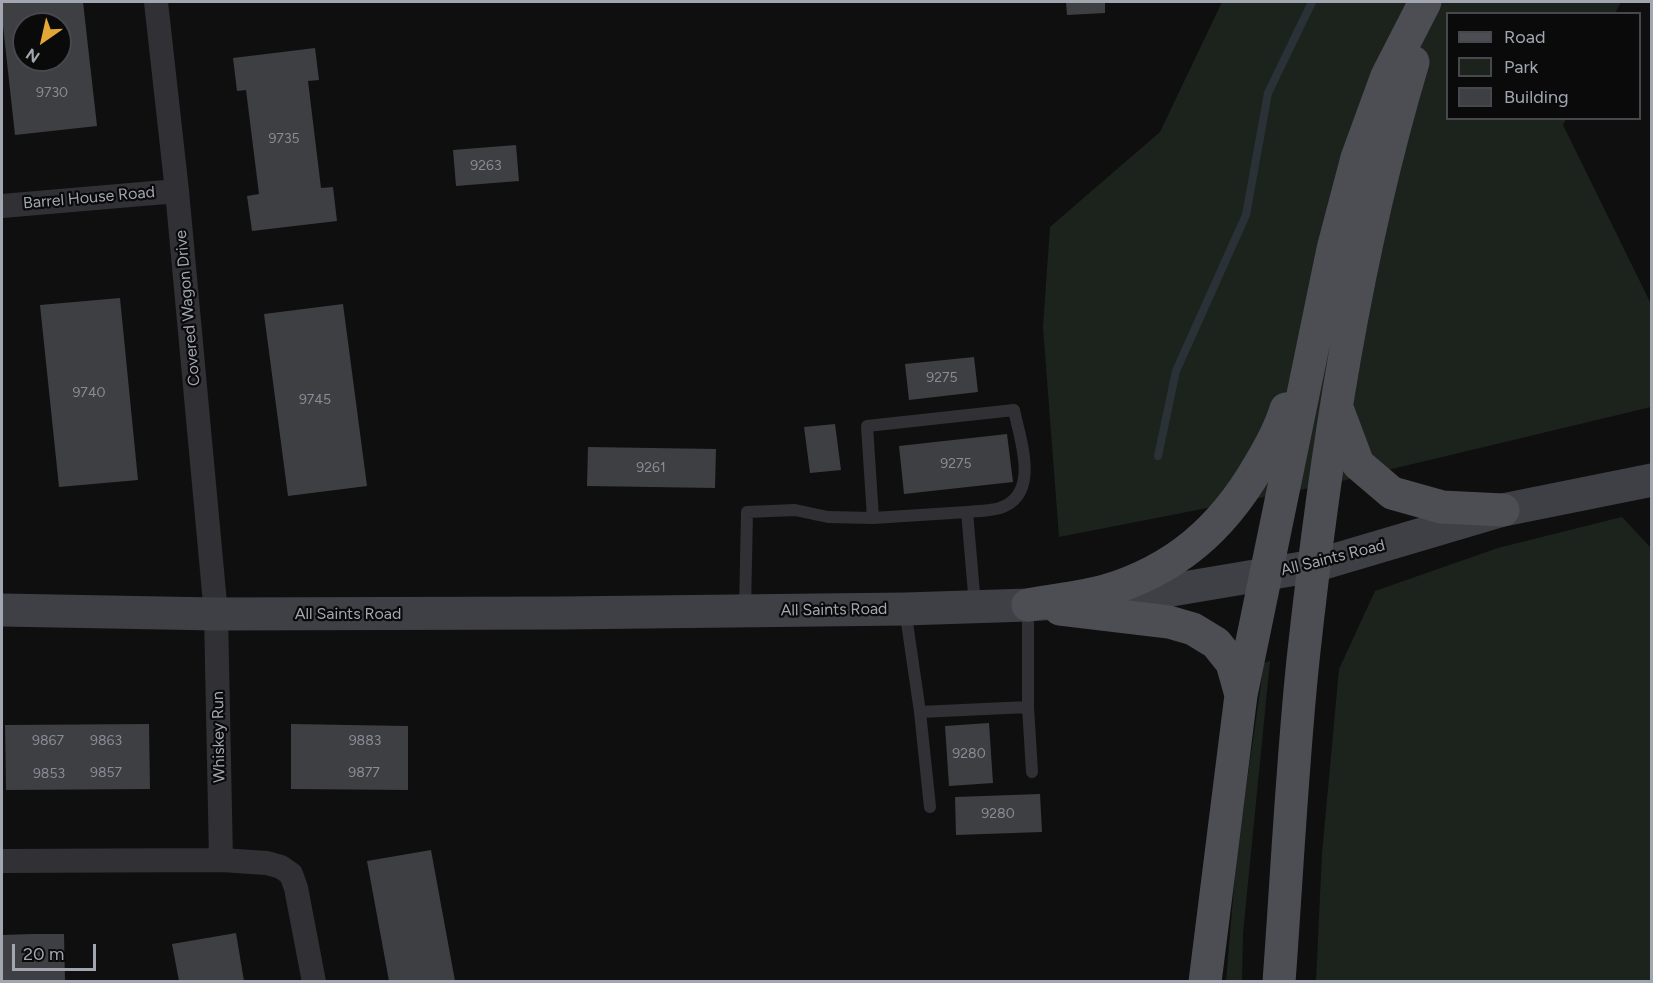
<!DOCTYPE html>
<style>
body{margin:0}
#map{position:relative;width:1653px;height:983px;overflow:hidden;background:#0f0f10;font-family:Figtree,sans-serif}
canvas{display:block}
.frame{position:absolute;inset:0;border:3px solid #a1a6b0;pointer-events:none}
.legend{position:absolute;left:1446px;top:12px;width:195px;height:108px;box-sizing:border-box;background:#0a0a0b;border:2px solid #46484d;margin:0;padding:8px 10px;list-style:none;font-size:18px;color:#a1a6b0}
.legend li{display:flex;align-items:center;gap:12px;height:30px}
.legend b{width:30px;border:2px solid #46484d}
.north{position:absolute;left:12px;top:12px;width:60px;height:60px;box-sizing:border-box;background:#0a0a0b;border:2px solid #46484d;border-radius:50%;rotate:214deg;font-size:16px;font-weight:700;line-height:24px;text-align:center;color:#a1a6b0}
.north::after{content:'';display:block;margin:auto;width:21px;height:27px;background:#e3a735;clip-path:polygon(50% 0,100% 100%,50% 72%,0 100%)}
.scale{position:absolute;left:12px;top:944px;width:84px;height:27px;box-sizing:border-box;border:3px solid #a1a6b0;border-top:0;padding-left:8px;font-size:18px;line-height:21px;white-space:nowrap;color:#a1a6b0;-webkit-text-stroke:4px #0a0a0b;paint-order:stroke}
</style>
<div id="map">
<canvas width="1653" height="983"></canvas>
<div class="frame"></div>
<ul class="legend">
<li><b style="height:8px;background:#4d4e54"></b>Road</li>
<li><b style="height:16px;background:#1c231d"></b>Park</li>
<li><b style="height:16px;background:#3e3f43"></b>Building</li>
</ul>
<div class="north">N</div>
<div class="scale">20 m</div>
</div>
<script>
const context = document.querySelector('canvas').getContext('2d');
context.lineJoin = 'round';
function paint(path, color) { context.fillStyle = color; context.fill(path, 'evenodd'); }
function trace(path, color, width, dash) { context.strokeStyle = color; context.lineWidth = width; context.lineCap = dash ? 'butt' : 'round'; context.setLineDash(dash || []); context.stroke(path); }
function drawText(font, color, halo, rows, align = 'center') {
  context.font = font + ' Figtree,sans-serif'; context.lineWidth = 4.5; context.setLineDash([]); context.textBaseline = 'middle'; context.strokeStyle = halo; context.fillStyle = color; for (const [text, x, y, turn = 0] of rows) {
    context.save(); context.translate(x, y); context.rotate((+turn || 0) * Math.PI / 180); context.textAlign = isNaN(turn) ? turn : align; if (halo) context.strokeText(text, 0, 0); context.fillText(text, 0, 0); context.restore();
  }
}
const green = new Path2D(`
 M1222,2H1621L1615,13L1448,14V118L1566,119L1563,125L1651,304V407L1325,485L1059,537L1043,327L1050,227L1160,132Z
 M1622,517L1651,548V981H1316L1322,854L1339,669L1375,591L1498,548Z
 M1270,661L1243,933L1242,981L1226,982L1237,851L1264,663Z`);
const stream = new Path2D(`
 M1158,456L1176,371L1246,215L1268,93L1312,2`);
const building = new Path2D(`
 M2,2H83L97,126L15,135L2,17ZM24,24H60V60H24Z
 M1066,2H1105V13L1067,15Z
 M315,48L319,80L308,81L321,188L333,187L337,221L252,231L247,196L259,194L246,90L237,91L233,58Z
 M516,145L519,181L456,186L453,150Z
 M120,298L138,480L59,487L40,305Z
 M343,304L367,486L288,496L264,314Z
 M974,357L978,392L909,400L905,364Z
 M835,424L841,470L810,473L804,427Z
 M1007,434L1013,482L904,494L899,446Z
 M588,447L716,449L715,488L587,486Z
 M989,723L993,783L949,786L945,726Z
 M149,724L150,789L6,790L5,725Z
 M291,724L408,726V790L291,789Z
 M1040,794L1042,832L956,835L955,797Z
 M431,850L455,981H389L367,861Z
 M236,933L244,981H179L172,944Z
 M32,934H64L65,981H2V935Z`);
const lane = new Path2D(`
 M873,518L867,426L1014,410C1020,440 1041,494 1000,508C990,511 977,511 967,512
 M1028,605V707L1032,772
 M905,609L920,712
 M745,610L747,512L795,510L828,517L873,518L967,512L975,605
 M930,807L920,712L1028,707`);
const street = new Path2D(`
 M156,2L177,191L216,614L221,860
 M2,206L177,191
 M2,861L221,860L267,863L281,867L291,874L296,888L314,982`);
const secondary = new Path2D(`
 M2,610L216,614L562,613L905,609L1028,605L1097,600L1148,594L1314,566L1503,510L1652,480`);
const primary = new Path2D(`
 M1337,408L1358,464L1392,493L1442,507L1503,510
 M1028,605C1053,600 1080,598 1105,591C1175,570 1222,529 1258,467C1269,449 1280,429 1286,409
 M1060,609L1169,622L1193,629L1216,643L1232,663L1241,695
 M1205,982L1241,695L1333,249L1357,158L1387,76L1425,2
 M1279,982C1287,874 1292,766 1303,660C1325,458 1355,256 1413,62`);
const numberNames = [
 ["9730",52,93],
 ["9735",284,139],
 ["9263",486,166],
 ["9275",942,378],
 ["9740",89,393],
 ["9745",315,400],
 ["9275",956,464],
 ["9261",651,468],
 ["9867",48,741],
 ["9863",106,741],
 ["9883",365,741],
 ["9280",969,754],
 ["9857",106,773],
 ["9877",364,773],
 ["9853",49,774],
 ["9280",998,814]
];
const streetNames = [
 ["Barrel House Road",89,198,-5],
 ["Covered Wagon Drive",188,308,-95],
 ["All Saints Road",1333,558,-14],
 ["All Saints Road",834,610,-1],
 ["All Saints Road",348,614],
 ["Whiskey Run",219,737,-91]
];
paint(green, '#1c231d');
trace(stream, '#2a3238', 8);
paint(building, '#3e3f43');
trace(lane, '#313135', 12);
trace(street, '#313135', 24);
trace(secondary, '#3f4045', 33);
trace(primary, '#4d4e54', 33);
drawText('14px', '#888c95', null, numberNames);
drawText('16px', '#a1a6b0', '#0a0a0b', streetNames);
</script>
